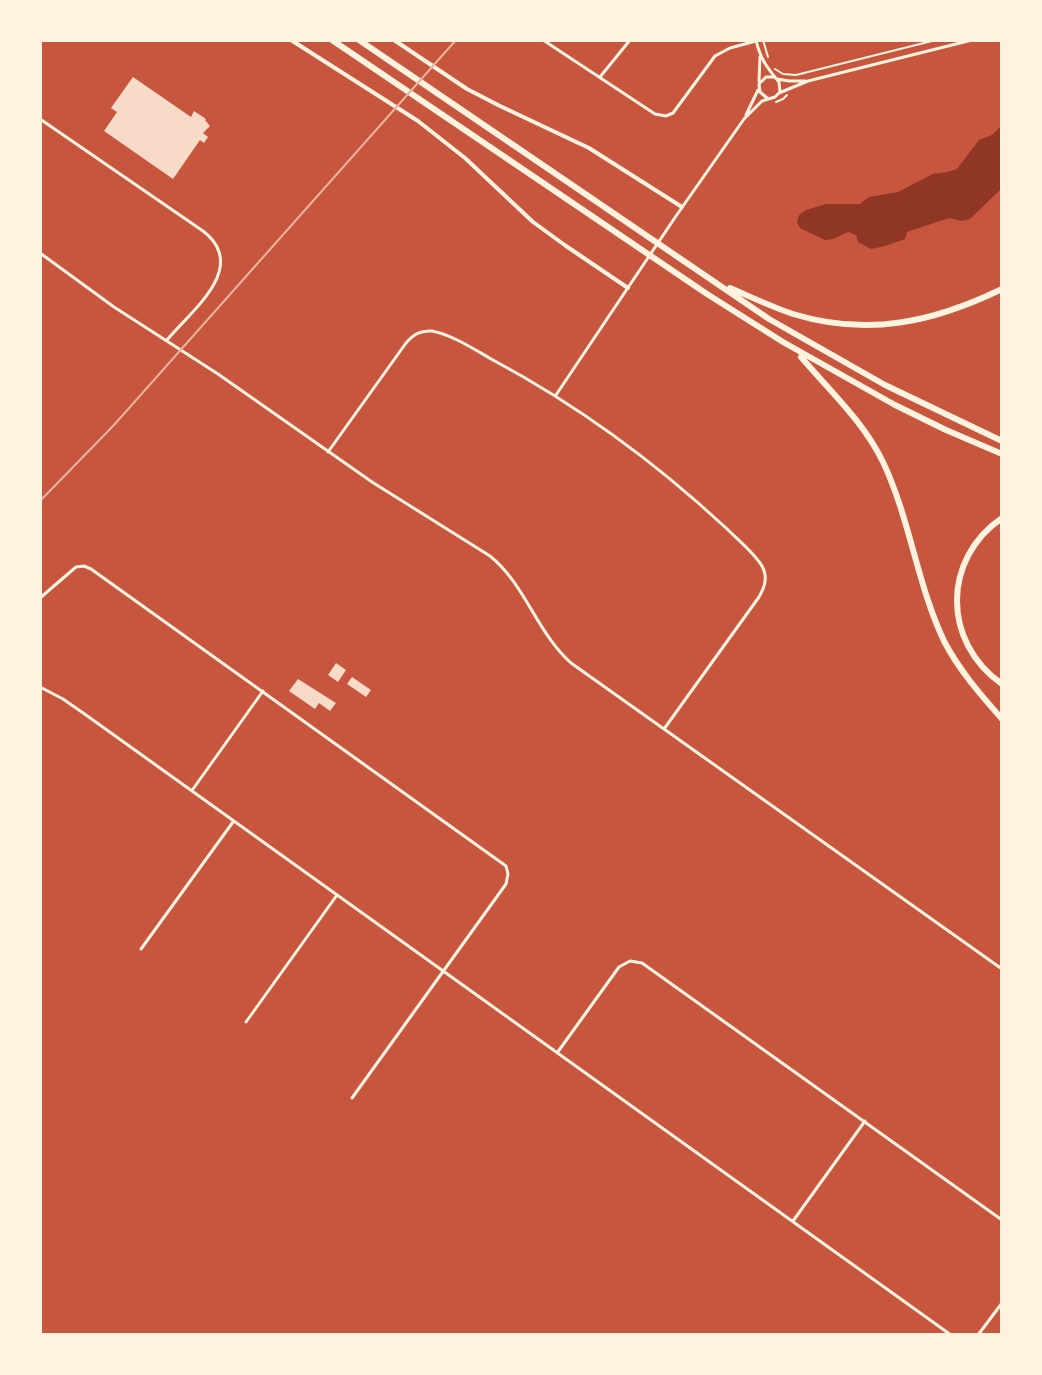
<!DOCTYPE html>
<style>
body{margin:0}
#map{position:relative;width:1042px;height:1375px;overflow:hidden;background:#c8553d;font-family:Raleway,sans-serif}
canvas{display:block}
.frame{position:absolute;inset:0;border:42px solid #fff3e0;pointer-events:none}
</style>
<div id="map">
<canvas width="1042" height="1375"></canvas>
<div class="frame"></div>
</div>
<script>
const context = document.querySelector('canvas').getContext('2d');
context.lineJoin = 'round';
function paint(path, color) { context.fillStyle = color; context.fill(path, 'evenodd'); }
function trace(path, color, width, dash) { context.strokeStyle = color; context.lineWidth = width; context.lineCap = dash ? 'butt' : 'round'; context.setLineDash(dash || []); context.stroke(path); }
const water = new Path2D(`
 M1002,125V188L970,219L962,221L949,218L907,232L905,239L885,246L871,249L858,242L856,235L848,232L833,239L825,240L800,228L797,222L799,215L806,210L826,204H860L869,197L898,192L933,174L947,172L957,169L979,140L992,135Z`);
const building = new Path2D(`
 M133,77L191,117L194,111L206,119L205,120L210,126L203,133L208,137L204,143L200,140L173,179L104,131L117,112L111,108Z
 M336,663L346,670L338,682L328,675Z
 M352,677L371,690L366,697L347,684Z
 M298,679L336,703L330,711L319,703L315,709L289,691Z`);
const path = new Path2D(`
 M763,40L768,57
 M775,69L783,74L796,75L936,40
 M776,102L783,99L787,95`);
const minor = new Path2D(`
 M543,40L655,114L666,116L673,113L715,56L730,48L756,41
 M600,77L630,40
 M777,79L789,81H805
 M759,81L760,57
 M779,93L808,81L972,40
 M767,98L760,92L759,84L766,77H774
 M746,115L758,90
 M40,119L203,231C250,267 191,311 167,340
 M40,253L114,307L218,374L372,482L490,556C525,584 537,633 571,663L1002,969
 M556,395L676,216L744,119L762,101L775,97L780,92L779,82C767,68 760,58 756,40
 M328,452L406,343C413,335 420,330 432,331C453,335 475,350 493,360C579,406 655,462 726,528C737,539 757,555 763,568C768,579 764,588 759,597L664,729
 M40,598L76,567L84,566L91,569L506,866L508,874L506,884L352,1098
 M40,687L63,699L86,715L951,1335
 M193,789L263,691
 M141,949L233,822
 M246,1022L337,895
 M557,1053L619,967L630,961L642,963L1002,1220
 M793,1221L865,1121
 M978,1335L1002,1303`);
const tertiary = new Path2D(`
 M291,40L418,121L465,158L533,222L566,246L628,288
 M394,40L467,89L500,106L589,148L682,207`);
const motorway = new Path2D(`
 M332,40L707,294L783,342L895,405L946,430L1002,454
 M359,40L769,319L885,385L1002,441
 M730,288C751,297 772,307 793,314C868,337 934,322 1002,289
 M801,357C830,391 863,421 883,462C910,519 917,584 944,641C959,670 980,694 1002,719
 M1002,518C942,559 942,642 1002,684`);
const rail = new Path2D(`
 M40,501L114,425L456,40`);
paint(water, '#8f3625');
paint(building, '#f7dbc8');
trace(path, '#fff3e0', 2);
trace(minor, '#fff3e0', 3);
trace(tertiary, '#fff3e0', 4);
trace(motorway, '#fff3e0', 6);
trace(rail, '#e9b49f', 2);
</script>
